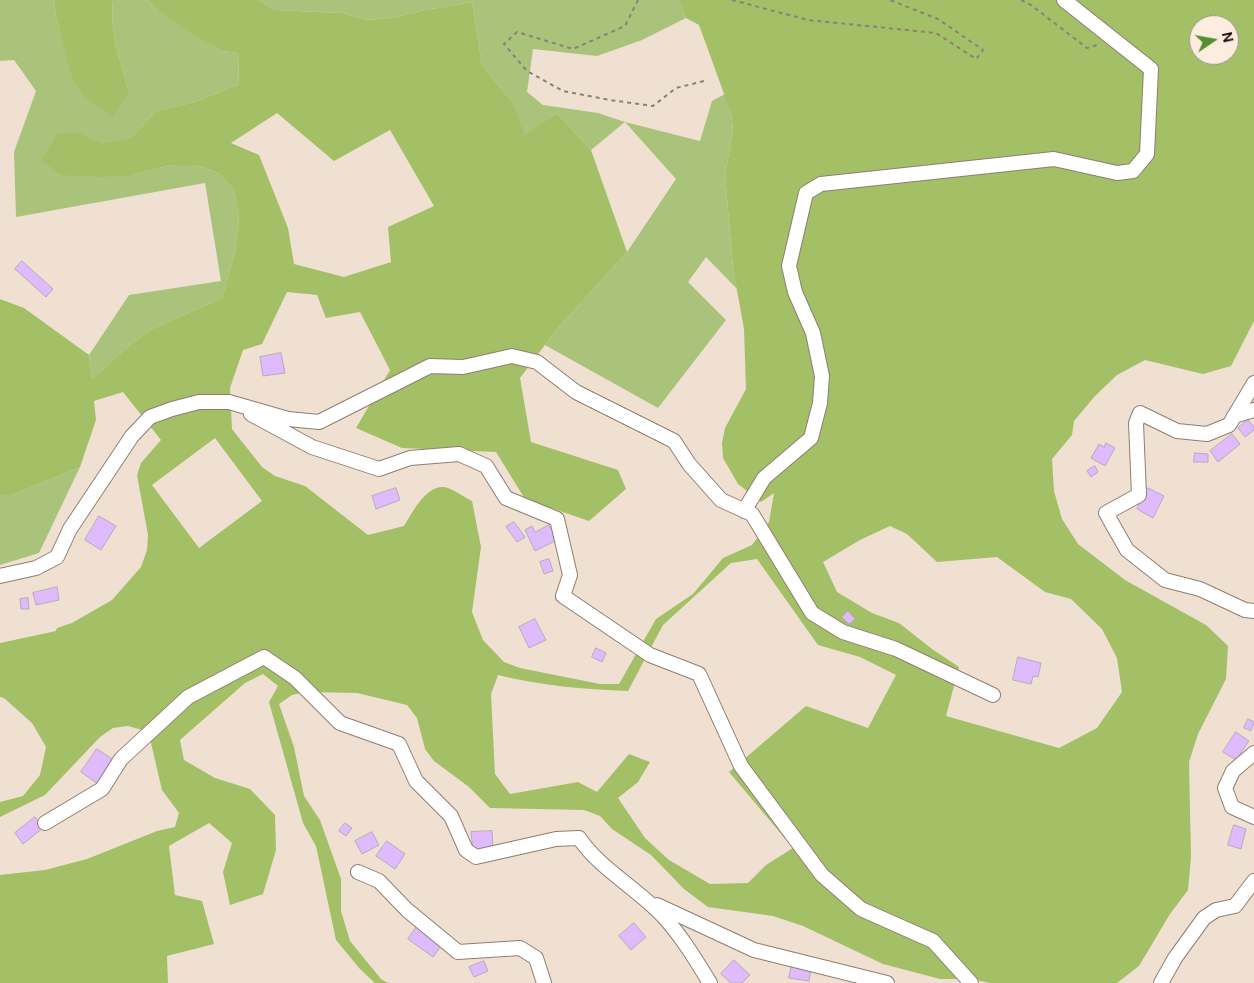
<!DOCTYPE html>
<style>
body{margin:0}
#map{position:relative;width:1254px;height:983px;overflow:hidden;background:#efe0d2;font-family:"DM Sans",sans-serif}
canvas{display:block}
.north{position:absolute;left:1189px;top:15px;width:50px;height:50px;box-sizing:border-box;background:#fceddf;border:1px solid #9e9389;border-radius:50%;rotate:78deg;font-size:14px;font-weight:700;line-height:20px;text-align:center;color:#100c07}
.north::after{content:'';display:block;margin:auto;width:18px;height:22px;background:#538f2e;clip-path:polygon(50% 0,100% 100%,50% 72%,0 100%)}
</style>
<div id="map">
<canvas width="1254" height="983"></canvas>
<div class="north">N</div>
</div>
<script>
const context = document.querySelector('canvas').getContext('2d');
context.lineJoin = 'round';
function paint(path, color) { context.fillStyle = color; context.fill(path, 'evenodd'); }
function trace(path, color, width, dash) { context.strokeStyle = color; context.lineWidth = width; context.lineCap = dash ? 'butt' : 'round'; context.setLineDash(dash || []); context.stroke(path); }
const green = new Path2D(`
 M0,0H54L56,17L64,45L129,92C121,63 109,30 113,0H148L155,8L222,51L238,53L239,84L195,102L156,111L132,137L102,145L79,134L133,175L170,165H196L219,173L234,190L239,219L235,252L222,298L152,329L131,344L92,379L89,355L129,295L221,281L205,183L16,217L14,152L36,91L14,60L0,61Z
 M259,0H679L686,18L642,40L597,56L533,49L527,92L543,105L598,113L625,122L700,141L712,101L725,94L731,113L733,130L725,175L733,268L737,289L706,257L688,282L726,320L658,408L545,345L557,329L627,252L676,179L625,122L591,150L557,113L525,136L513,103L482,65L472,2L420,11L396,17L369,20L342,13L274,10Z
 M80,467L39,553L0,565V495H12Z`);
const forest = new Path2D(`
 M54,0H113C109,30 121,63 129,92L113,116L87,99L72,77L56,17Z
 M148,0H259L274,10L342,13L369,20L396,17L420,11L472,2L482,65L513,103L525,135L557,113L591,150L627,252L557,329L520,378L531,442L618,470L626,489L589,521L525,499L496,452L402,448L356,428L390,370L360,312L326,318L317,295L287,292L262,344L243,350L230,388L232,429L262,467L275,476L305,486L368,535L404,526C412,513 428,481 448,488C456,491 464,497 472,501L481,547L472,612L483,640L504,662L520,668L600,684H619L656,619L693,594L723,558L752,545L769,522L774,493L761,502L738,484L723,458L722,443L725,428L746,389L744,329L733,268L725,175L733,130L731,113L699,25L686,18L679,0H1254V321L1231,366L1203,374L1145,360L1117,375L1095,396L1074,421L1072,435L1052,459L1054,491L1062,519L1078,544L1125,580L1206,625L1228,646L1226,679L1198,734L1189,762L1191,857L1188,890L1170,914L1139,966L1117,983H990L972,979H940L883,964L803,926L773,916L708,907L684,889L651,855L612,829L600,816L584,810L490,808L469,787L434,761L425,749L417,718L407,705L357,693L306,692L292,695L279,704L294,747L304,796L320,820L341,879V911L350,941L381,979L388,983H375L360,969L336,940L316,846L303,823L269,702L278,686L263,674L245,683L180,740L184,760L215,778L250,789L275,815L276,850L263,894L230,905L223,872L232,843L209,823L169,846L175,895L202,901L214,944L167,956L168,983H0V875L45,870L87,859L157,831L175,827L179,813L162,790L151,743L142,730L128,726L113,728L100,737L45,795L0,817V802L23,796L40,775L46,747L32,723L4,698L0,697V643L56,631L57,628L72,623L112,600L141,567L147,550L148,535L137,475L141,463L161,440L123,392L94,401L96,420L80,467L12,495H0V299L24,308L89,355L92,379L131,344L152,329L222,298L235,252L239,219L234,190L219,173L196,165H170L133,175L103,177L61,175L41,160L58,133H79L102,144L132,137L156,111L195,102L239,84L238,53L222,51L193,34L155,8ZM1199,25H1229V55H1199ZM277,113L334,161L390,130L434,206L388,227L391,262L344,277L294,264L288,228L259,155L231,143ZM215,438L262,501L199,548L152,485ZM890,526L907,534L937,562L997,557L1045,592L1071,599L1102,629L1117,658L1122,692L1097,728L1059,748L946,716L959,667L932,649L899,623L872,613L837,592L823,562L860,540ZM757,559L818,645L860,657L896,675L868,728L806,706L729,772L793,848L766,865L748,883L710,884L669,860L645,838L618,798L638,782L650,762L629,754L597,792L578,782L510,794L495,774L491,694L498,675C542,686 583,689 628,691L663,625L731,563Z`);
const building = new Path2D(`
 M22,261L53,289L46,297L15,269Z
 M281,353L285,373L263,376L260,357Z
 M1248,420L1254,427V430L1245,437L1238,428Z
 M1232,434L1240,444L1218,462L1210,451Z
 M1106,443L1115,448L1105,466L1091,458L1099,444L1104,447Z
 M1195,453L1208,454V462H1194Z
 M1095,466L1098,472L1091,477L1087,471Z
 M396,488L400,500L376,509L372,496Z
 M1148,488L1164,496L1153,518L1137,509Z
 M99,516L116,526L101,550L85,540Z
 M514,522L525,537L517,542L506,527Z
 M549,525L557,540L535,551L525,530L532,526L535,532Z
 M549,559L553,571L544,574L540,562Z
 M57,587L59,600L36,605L33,593Z
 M28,598L29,609H21L20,599Z
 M848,611L855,619L849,624L842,617Z
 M535,619L546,640L529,648L519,627Z
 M596,648L606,653L602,662L592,657Z
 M1018,657L1041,663L1038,677L1033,676L1031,684L1013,680Z
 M1248,719L1254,722L1251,731L1244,728Z
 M1236,732L1249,741L1236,760L1223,752Z
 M97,749L114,760L98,784L81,772Z
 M35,817L43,828L23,844L15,833Z
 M345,823L352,828L346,836L339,831Z
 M1234,825L1246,829L1241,849L1228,845Z
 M492,831L493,849L473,850L471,832Z
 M372,832L379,845L362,854L355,841Z
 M387,841L405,854L395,869L376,856Z
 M634,923L646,937L631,950L619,936Z
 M418,925L443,943L433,957L408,939Z
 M734,960L750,975L742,983H731L721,974Z
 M484,961L488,971L474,977L469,967Z
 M792,964L811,968L809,981L789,978Z`);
const path = new Path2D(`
 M638,0L625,26L573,49L517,32L504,44L527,71L563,91L610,100L653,106L676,88L708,80
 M732,0L808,20L936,33L976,59L983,50L938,19L890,0
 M1021,0L1031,5L1087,48L1100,44`);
const minor = new Path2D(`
 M1254,383L1229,425L1207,434L1177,431L1140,413L1136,423L1139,495L1106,513L1127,550L1165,580L1200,589L1245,610L1254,611
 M251,414L312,447L379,469L410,458L459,454L486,466L506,498L557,519L570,575L563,596L650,655L699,674L741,766L822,875L861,909L933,941L971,983
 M1234,416L1254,410
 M744,511L764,478L811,438L820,403L822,376L813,333L795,292L789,266L806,193L821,184L1054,159L1117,173L1133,171L1147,154L1151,69L1064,0
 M0,576L36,568L57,557L70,529L132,436L150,417L172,409L199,402H229L288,419L319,422L430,366L463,367L512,356L537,362L576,392L674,441L689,464L721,500L752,514L812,613L843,632L896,649L993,695
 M1254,753L1233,771L1225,788L1232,807L1254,817
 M45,823L102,789L121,759L188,697L264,657L295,678L340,723L399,744L416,781L451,816L466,850L476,857L556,839L579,838C601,870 637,888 664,917C682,937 696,960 710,983
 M358,872L379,881L407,910L458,952L520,948L536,958L544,983
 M657,905L754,950L887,983
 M1161,983L1175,958L1204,918L1216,910L1235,906L1254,881`);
paint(green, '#aac37a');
paint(forest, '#a3c066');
paint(building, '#dfbafc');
trace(building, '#b4abbb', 1);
trace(minor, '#8c7f72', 16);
trace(path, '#8b8177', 2, [4, 4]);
trace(minor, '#fff', 14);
</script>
